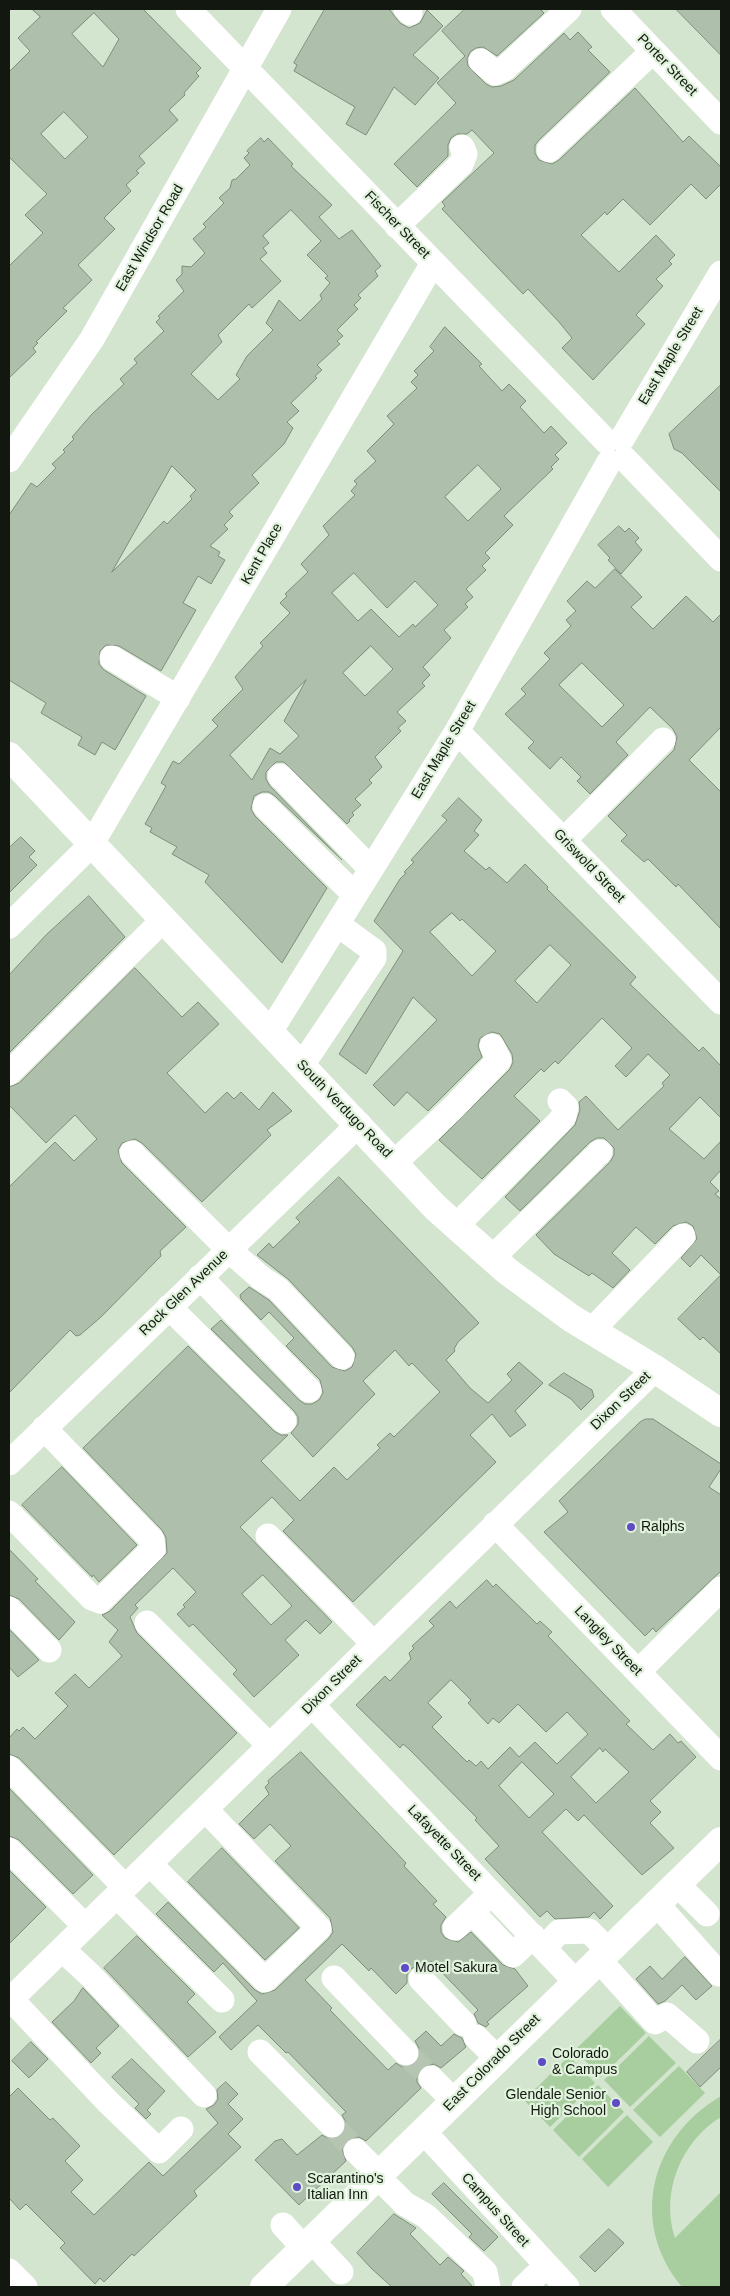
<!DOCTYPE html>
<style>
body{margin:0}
#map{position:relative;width:730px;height:2296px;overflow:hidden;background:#d3e4cf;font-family:Helvetica,sans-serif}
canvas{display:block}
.frame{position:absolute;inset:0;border:10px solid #121810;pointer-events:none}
</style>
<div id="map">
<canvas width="730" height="2296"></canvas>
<div class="frame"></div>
</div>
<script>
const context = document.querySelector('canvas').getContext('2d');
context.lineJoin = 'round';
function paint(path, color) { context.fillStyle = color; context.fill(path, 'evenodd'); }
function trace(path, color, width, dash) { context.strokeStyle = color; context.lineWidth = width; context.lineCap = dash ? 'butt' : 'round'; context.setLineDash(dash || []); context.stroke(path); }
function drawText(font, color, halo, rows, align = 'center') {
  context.font = font + ' Helvetica,sans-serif'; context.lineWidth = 4.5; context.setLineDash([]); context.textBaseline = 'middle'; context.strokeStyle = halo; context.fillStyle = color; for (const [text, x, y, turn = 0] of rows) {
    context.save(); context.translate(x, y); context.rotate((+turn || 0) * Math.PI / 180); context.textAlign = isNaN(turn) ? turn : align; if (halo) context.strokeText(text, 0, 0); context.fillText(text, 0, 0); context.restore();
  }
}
const green = new Path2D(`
 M620,2006L646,2033L601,2077L575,2050Z
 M649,2036L676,2063L630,2107L604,2080Z
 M569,2056L595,2083L550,2127L524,2100Z
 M679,2066L705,2093L660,2137L633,2110Z
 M598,2085L624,2112L579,2157L553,2130Z
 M721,2096V2117C681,2141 660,2193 675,2238L721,2192V2287H682C628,2222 651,2137 721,2096Z
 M627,2115L653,2142L608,2187L582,2159Z`);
const building = new Path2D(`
 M32,9H143L201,68L196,73L199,76L184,93L185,95L169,110L178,120L139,156L145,163L136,171L139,173L126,185L131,191L104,218L115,229L78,265L92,280L63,308L67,311L36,342L38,343L33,348L36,352L9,378V266L43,233L25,215L47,194L9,157V72L30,51L18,38L40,17ZM94,13L119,39L103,67L72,34ZM64,112L88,137L65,159L41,134Z
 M325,9H389L400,23L409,28L420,23L427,10L443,26L413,55L439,78L415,105L394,87L366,135L346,124L355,107L294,71L297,65L294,63Z
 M465,9H540L544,13L497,56L483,47L476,48L470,52L467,59L468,66L486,84L492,87L501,86L514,80L564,33L570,40L578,32L592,47L588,50L610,72L539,140L535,145V153L539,160L552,164L559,160L635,88L683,142L689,136L721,167V184L706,199L691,184L650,225L623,199L607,215L605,212L581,235L619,272L656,235L675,255L669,261L672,264L656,279L663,286L636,315L645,324L593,380L562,348L572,338L559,322L528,289L523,294L442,209L445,206L442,202L494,153L472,130L467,134H457L451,138L448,145V156L417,187L394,164L456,103L437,83L465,56L442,31Z
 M676,9H721V55Z
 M261,138L264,142L268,138L293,164L291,166L332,205L319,217L339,239L352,230L381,266L375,271L378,276L358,295L361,298L354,305L358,309L337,330L343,336L337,341L340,344L317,365L322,370L315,376L317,378L291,403L299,411L287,422L293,428L284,444L252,475L259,483L229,512L233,516L224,525L228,529L210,546L220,552L218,556L225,560L211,584L198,576L183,603L196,610L161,671L119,646L106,645L100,651L99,664L104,670L146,696L115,750L102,742L95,755L78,745L82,737L41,713L46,703L9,680V515L31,483L37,487L56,468L52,464L65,452L63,450L74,439L72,437L92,414L124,384L120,379L137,363L134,359L164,331L156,322L160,318L158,316L184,291L176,280L182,274V266L191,267L205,253L193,239L206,227L203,224L224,203L219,198L230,188L232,180L236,179L250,165L244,158L249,153L247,151ZM291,210L321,241L307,255L328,276L325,278L330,283L320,295L322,299L300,321L279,300L266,323L273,330L247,356L236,375L240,379L218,400L191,374L222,342L218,335L249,304L252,308L281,281L260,259L267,253L263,248L269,243L263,236ZM172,466L196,490L190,496L192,499L167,524L164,521L112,572Z
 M445,327L482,364L479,366L502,391L509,384L526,401L520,407L544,433L551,426L567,443L555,455L559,459L551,467L553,469L504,516L513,525L485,553L490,558L482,566L486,570L466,589L473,597L465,604L468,607L444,630L451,638L423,667L430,675L422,683L425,686L397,712L406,721L398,728L401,731L375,757L382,767L369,780L372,783L355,799L361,805L352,813L354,815L349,820L350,821L347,824L284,762H276L266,772V779L270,786L342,860L275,796L269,792H262L254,796L251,809L255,816L327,888L282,963L205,882L209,875L172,854L177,847L150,832L152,828L145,824L166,786L161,783L173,761L179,764L218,726L212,720L243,689L235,677L263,646L260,643L290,613L280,603L287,596L285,594L308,572L301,564L329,535L323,526L355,495L351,491L357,484L354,481L376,461L367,451L394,424L387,416L417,388L411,382L418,375L414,371L434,351L430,347ZM478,465L501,489L468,521L445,497ZM354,573L387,608L415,581L438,605L415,627L413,624L399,637L371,609L358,621L332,593ZM371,646L393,669L365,696L343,673ZM306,680L284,721L299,736L280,754L270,748L252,780L230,755Z
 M721,385V492L682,453L674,449L669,434Z
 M619,526L625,532L629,528L639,538L635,542L642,550L621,574L608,560L610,558L598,545Z
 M615,569L642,597L631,607L653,629L686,596L713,622L721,614V727L689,760L721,792V929L678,884L676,887L648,859L644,862L621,841L627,835L608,816L674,750L677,737L673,729L650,707L616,742L628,755L590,794L577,781L581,777L561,757L550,769L528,748L534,742L505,714L526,694L521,689L550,659L544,653L571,626L566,620L576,611L567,601L587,581L595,588ZM582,663L624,705L602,727L559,685Z
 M459,798L482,820L474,831L479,835L464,851L486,870L489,867L507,883L525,864L548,887L547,889L636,977L630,984L699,1051L703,1047L721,1066V1118L700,1097L669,1129L704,1159L721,1141V1170L710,1182L719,1191L715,1194L721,1199V1275L701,1255L690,1267L681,1258L697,1239L693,1226L686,1222L673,1226L655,1244L636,1227L612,1253L630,1270L613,1288L592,1273L589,1276L554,1254L536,1235L610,1162L614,1155V1148L604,1138H597L590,1142L520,1211L505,1197L575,1125L580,1110L579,1102L586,1096L618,1130L664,1086L662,1083L670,1075L648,1054L626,1077L615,1066L632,1048L602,1018L558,1064L555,1061L544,1072L541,1069L514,1096L540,1121L482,1179L439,1140L510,1069L513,1062L512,1054L500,1034L492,1032L480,1038L478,1046L482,1057L428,1111L407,1092L394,1106L373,1085L437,1020L413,997L366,1074L339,1054L403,951L374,921L400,879L406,873L404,872L414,862L411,860L447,820L442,816ZM452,913L460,921L462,919L496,951L472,976L430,932ZM550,945L571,965L537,1003L515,981Z
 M21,837L35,851L29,857L37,865L9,893V848Z
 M89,896L125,937L9,1053V975L46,935Z
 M135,968L182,1017L198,1002L219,1024L167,1073L205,1113L227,1092L234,1099L241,1092L259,1110L273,1092L292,1111L267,1130L271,1135L202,1202L142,1143L135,1139L122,1143L118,1150L122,1163L186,1227L160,1251L161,1256L101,1317L80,1335L76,1336L70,1330L9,1393V1187L55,1142L74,1161L97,1139L75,1115L46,1143L9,1105V1087L19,1083Z
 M339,1177L479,1323L458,1342L454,1349L455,1351L446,1360L470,1388L488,1403L512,1380L507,1374L519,1362L543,1383L515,1411L526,1425L510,1437L492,1414L470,1435L496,1462L353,1602L283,1531L294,1520L272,1497L240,1527L332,1622L320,1634L306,1620L285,1640L299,1655L254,1697L233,1674L237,1670L193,1624L189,1627L177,1614L185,1607L183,1605L196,1592L173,1568L135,1605L138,1608L130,1617L137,1633L237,1733L114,1855L19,1758L9,1754V1738L17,1729L19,1731L23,1727L35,1739L68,1706L55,1693L75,1674L89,1688L122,1656L109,1642L118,1630L102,1615L110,1611L167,1553L166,1538L162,1530L83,1448L188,1346L274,1431L281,1435H288L261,1461L300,1501L334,1467L347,1480L380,1448L377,1445L390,1433L394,1437L440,1392L412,1363L409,1366L395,1350L363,1381L375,1394L313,1457L291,1433L298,1424V1417L294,1411L211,1329L221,1320L299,1400L305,1404H312L319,1400L323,1393L320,1380L286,1346L294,1338L269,1312L261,1320L241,1299L240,1295L249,1287L269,1300L332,1367L345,1371L352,1367L356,1354L352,1347L288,1279L257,1255L269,1243L273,1248L300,1222L296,1218ZM263,1575L292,1606L271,1625L242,1594Z
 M721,1275V1354L703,1337L700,1340L678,1319Z
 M564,1373L592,1390L594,1397L581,1410L571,1399L549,1385Z
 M646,1419H653L721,1464V1469L709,1487L721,1495V1571L656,1632L653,1628L645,1636L544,1532L568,1512L559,1501L640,1422Z
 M62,1467L137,1545L99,1582L93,1575L92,1577L22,1505Z
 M9,1549L38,1579L35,1581L75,1622L59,1640L19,1599L9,1595Z
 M487,1580L493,1587L496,1584L537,1624L540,1621L552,1632L548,1636L630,1721L626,1724L653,1750L670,1734L678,1743L681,1741L696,1757L650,1801L661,1812L650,1823L674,1848L642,1875L584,1815L578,1821L566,1809L542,1832L613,1906L600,1919L594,1912L589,1917L555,1919L547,1911L540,1917L485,1859L499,1846L475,1820L477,1818L409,1749L403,1744L400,1748L356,1705L385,1676L390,1681L411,1659L409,1653L414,1648L412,1646L434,1626L429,1621L450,1601L456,1608ZM451,1680L471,1700L468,1703L488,1724L493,1718L499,1723L518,1704L546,1732L567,1712L588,1734L557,1764L535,1742L519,1757L510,1747L488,1769L481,1761L476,1766L469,1760L467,1762L432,1727L442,1717L428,1703ZM600,1748L603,1752L605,1749L629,1772L596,1803L571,1777ZM522,1762L554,1794L529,1818L499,1786Z
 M9,1629L39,1660L18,1677L9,1667Z
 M301,1752L392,1848L406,1863L404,1866L437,1901L433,1904L446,1917L441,1925V1932L445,1938L458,1942L471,1932L503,1965L515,1969L528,1986L487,2022L489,2024L486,2027L478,2023L474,2014L478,2010L431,1961L426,1965H418L411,1969L407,1975V1983L396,1994L371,1968L369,1971L342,1944L305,1980L332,2008L330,2010L388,2070L396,2063L402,2067H409L416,2063L420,2050L415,2041L426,2031L441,2046L454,2034L462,2038L466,2047L441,2068L434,2064L421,2068L417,2075V2082L421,2088L366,2141L359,2137L346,2141L342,2148L346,2161L299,2205L255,2160L275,2141L282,2139L297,2155L322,2135L329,2139H336L346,2129V2122L342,2115L346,2112L288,2052L286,2053L258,2025L231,2050L219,2037L257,2001L223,1963L214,1972L156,1914L168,1902L255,1990L262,1994L275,1990L329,1938L333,1932L330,1918L275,1861L291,1846L270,1824L254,1839L239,1824L269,1794L265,1787L269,1783L268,1781Z
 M9,1788L93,1875L73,1894L19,1840L9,1836Z
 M222,1848L299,1928L265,1960L188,1882Z
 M9,1870L46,1907L9,1944Z
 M137,1936L195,1994L187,2002L216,2032L188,2057L104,1968Z
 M685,1957L712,1986L696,2000L682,1985L665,2001L658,2004L636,1979L650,1966L662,1979Z
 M83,1988L119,2026L96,2048L101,2053L91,2063L52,2022L74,2001Z
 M721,2039V2067L700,2087L687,2072Z
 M31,2042L48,2059L29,2078L12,2061Z
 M132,2059L165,2091L147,2110L151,2114L146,2119L135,2108L139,2104L112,2077Z
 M226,2082L238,2094L228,2104L243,2119L228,2134L241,2147L194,2191L197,2196L134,2256L132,2254L104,2282L100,2278L95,2284L60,2248L65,2243L26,2204L20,2210L9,2198V2097L18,2088L50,2120L53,2118L80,2146L65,2161L83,2180L71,2192L94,2215L149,2162L163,2176L218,2123L206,2109L214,2105L218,2099L217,2090Z
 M444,2183L498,2237L484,2251L469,2237L472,2234L432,2194Z
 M394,2214L416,2228L410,2234L440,2265L448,2257L464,2271L461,2274L473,2287H392L372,2269L357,2253Z
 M609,2229L624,2243L595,2272L580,2257Z`);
const minorTunnel = new Path2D(`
 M406,2053L431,2078
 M332,2125L356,2151`);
const minor = new Path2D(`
 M188,9L606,441
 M406,9L410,13
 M613,9L721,122
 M481,61L495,73L504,69L569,9
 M549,150L653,51
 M397,226L461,164L465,154L462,147
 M622,439L721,273
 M625,459L721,559
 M9,460L92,339L279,9
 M112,658L178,698
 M457,731L721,1002
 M280,776L371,869
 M265,806L355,895
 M564,840L663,740
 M9,926L91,845L433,263
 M270,1032L457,731L609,462
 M302,1065L374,958V951L337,924
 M9,1073L163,920
 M132,1153L229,1250L261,1278L278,1289L342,1357
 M394,1163L453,1108L499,1060L492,1046
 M456,1226L558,1123L564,1116L566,1107L560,1101
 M492,1258L600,1152
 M200,1277L309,1390
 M169,1307L284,1421
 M592,1330L683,1236
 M9,1463L359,1124
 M9,1513L92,1598L100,1601L153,1549L152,1540L44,1428
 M495,1524L721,1758
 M268,1536L374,1644
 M9,1609L49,1650
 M147,1623L270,1746
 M638,1672L721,1589
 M312,1705L575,1981
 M9,1768L125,1887
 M9,1850L85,1926
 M150,1864L265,1980L319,1928L205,1809
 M676,1883L707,1914
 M117,1896L222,2000
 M656,1903L719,1974
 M472,1912L513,1955L533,1936
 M455,1928L484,1900
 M544,1948L559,1932L589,1931L608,1950
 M62,1949L91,1976L204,2095
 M598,1959L655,2022L667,2015L697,2041
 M334,1978L406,2053
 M421,1979L464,2024
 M9,1997L108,2102L159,2151L181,2129
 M9,2001L655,1369
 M476,2037L497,2058
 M260,2052L332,2125
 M431,2078L454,2101
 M423,2131L567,2287
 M356,2151L379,2174
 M377,2176L405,2204L426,2216L485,2272L488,2287
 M283,2225L304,2248
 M311,2240L341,2272
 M9,2271L25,2287
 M524,2287L546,2266`);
const major = new Path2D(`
 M9,756L436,1208L507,1271L571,1318L655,1369L721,1413
 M264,2287L721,1841`);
const markers = [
 [631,1527,5,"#5e4cc4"],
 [405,1968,5,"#5e4cc4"],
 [542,2062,5,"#5e4cc4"],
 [616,2103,5,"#5e4cc4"],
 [297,2187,5,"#5e4cc4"]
];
const streetNames = [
 ["Porter Street",667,65,46],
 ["Fischer Street",397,225,46],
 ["East Windsor Road",150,238,-60],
 ["East Maple Street",671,356,-59],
 ["Kent Place",262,554,-60],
 ["East Maple Street",444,750,-59],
 ["Griswold Street",589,866,46],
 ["South Verdugo Road",344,1109,46],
 ["Rock Glen Avenue",184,1293,-44],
 ["Dixon Street",621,1401,-44],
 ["Langley Street",608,1641,46],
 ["Dixon Street",332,1685,-45],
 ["Lafayette Street",444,1843,46],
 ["East Colorado Street",492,2063,-45],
 ["Campus Street",495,2210,48]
];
const poiNames = [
 ["Ralphs",641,1527],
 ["Motel Sakura",415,1968],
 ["Colorado",552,2054],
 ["& Campus",552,2070],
 ["Glendale Senior",606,2095,"right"],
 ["High School",606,2111,"right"],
 ["Scarantino's",307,2179],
 ["Italian Inn",307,2195]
];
paint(green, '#a8ce9f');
paint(building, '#aebfab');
trace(building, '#7f8e7b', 1);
trace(minorTunnel, '#b6c5b2', 25, [25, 12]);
trace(minor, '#fff', 25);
trace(major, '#fff', 28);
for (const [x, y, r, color] of markers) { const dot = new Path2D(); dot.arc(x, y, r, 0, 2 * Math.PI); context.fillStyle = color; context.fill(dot); trace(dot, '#e0f2dc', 2); }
drawText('14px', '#121810', '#e0f2dc', streetNames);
drawText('14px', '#121810', '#e0f2dc', poiNames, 'left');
</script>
